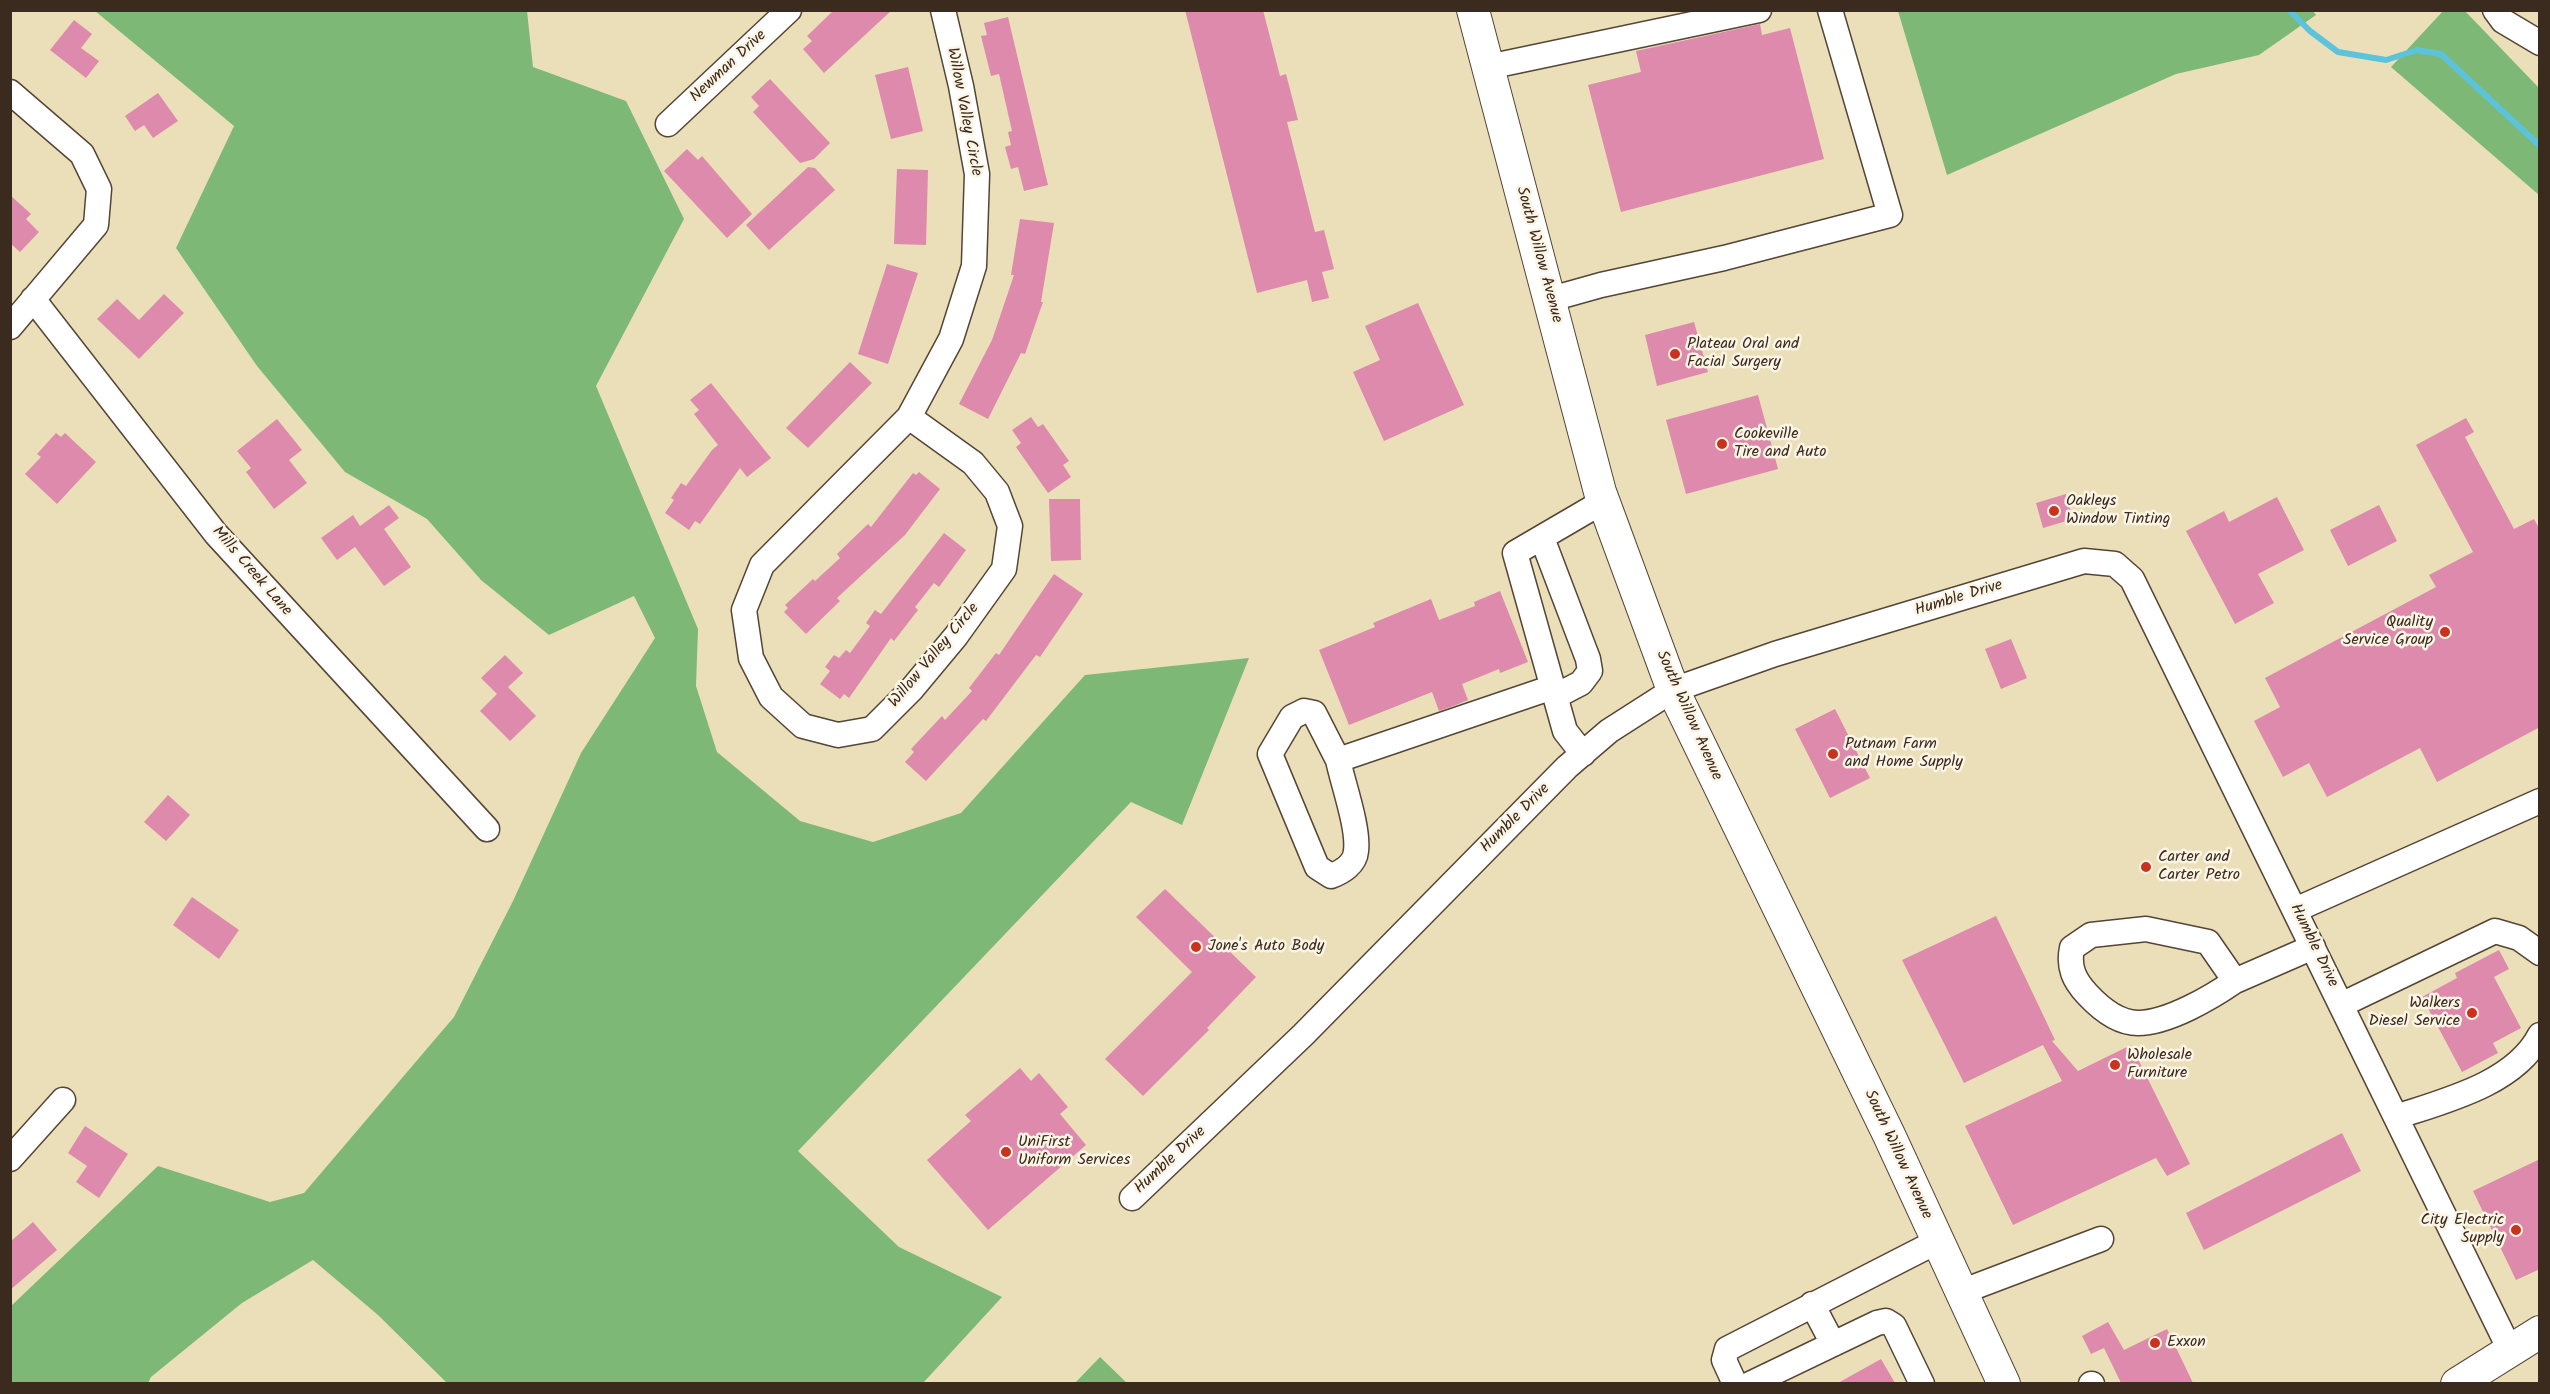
<!DOCTYPE html>
<style>
body{margin:0}
#map{position:relative;width:2550px;height:1394px;overflow:hidden;background:#ebdfba;font-family:Kalam,sans-serif}
canvas{display:block}
.frame{position:absolute;inset:0;border:12px solid #3b2a1e;pointer-events:none}
</style>
<div id="map">
<canvas width="2550" height="1394"></canvas>
<div class="frame"></div>
</div>
<script>
const context = document.querySelector('canvas').getContext('2d');
context.lineJoin = 'round';
function paint(path, color) { context.fillStyle = color; context.fill(path, 'evenodd'); }
function trace(path, color, width, dash) { context.strokeStyle = color; context.lineWidth = width; context.lineCap = dash ? 'butt' : 'round'; context.setLineDash(dash || []); context.stroke(path); }
function drawText(font, color, halo, rows, align = 'center') {
  context.font = font + ' Kalam,sans-serif'; context.lineWidth = 5; context.setLineDash([]); context.textBaseline = 'middle'; context.strokeStyle = halo; context.fillStyle = color; for (const [text, x, y, turn = 0] of rows) {
    context.save(); context.translate(x, y); context.rotate((+turn || 0) * Math.PI / 180); context.textAlign = isNaN(turn) ? turn : align; if (halo) context.strokeText(text, 0, 0); context.fillText(text, 0, 0); context.restore();
  }
}
const forest = new Path2D(`
 M95,11H527L533,67L626,101L684,219L596,386L698,629L696,686L717,752L800,821L873,842L961,813L1085,675L1249,658L1182,825L1131,802L798,1151L899,1247L1002,1297L923,1383H447L378,1315L313,1260L242,1303L151,1377L148,1383H11V1306L158,1166L270,1202L304,1193L454,1017L513,901L581,753L655,638L634,596L549,635L481,580L427,519L345,472L257,366L176,248L234,126Z
 M2313,11L2316,15L2259,55L2176,74L1947,175L1898,11Z
 M2443,11H2465L2539,88V195L2391,67Z
 M1100,1357L1127,1383H1075Z`);
const stream = new Path2D(`
 M2289,10L2310,31L2338,52L2386,60L2417,50L2441,54L2540,146`);
const building = new Path2D(`
 M834,10H892L824,73L803,49L812,41L807,36Z
 M1185,10H1263L1280,76L1286,74L1298,120L1287,122L1315,232L1324,230L1334,269L1322,272L1329,298L1312,302L1307,280L1257,293Z
 M1008,17L1048,185L1024,191L1018,167L1011,169L1005,147L1011,145L1008,132L1012,131L999,74L991,76L981,36L987,35L984,23Z
 M74,20L92,34L81,48L99,61L86,78L50,50Z
 M1760,24L1762,35L1790,28L1824,159L1621,212L1588,85L1641,72L1636,51Z
 M908,67L923,131L891,139L875,75Z
 M770,79L830,143L814,159L800,163L753,112L759,106L751,97Z
 M158,93L178,121L153,138L144,125L135,131L125,116Z
 M687,149L698,160L702,156L752,214L727,238L664,171Z
 M808,167L815,168L835,190L769,250L746,225Z
 M897,169L928,170L926,245L894,244Z
 M10,195L31,214L26,219L39,232L20,252L10,243Z
 M1020,219L1054,223L1041,302H1043L1025,354L1021,353L988,419L959,404L992,340L1014,275H1011Z
 M887,264L918,273L888,364L858,354Z
 M164,294L184,313L139,359L97,319L117,299L139,320Z
 M1418,303L1464,405L1384,441L1353,372L1380,360L1365,326Z
 M1694,322L1708,372L1657,386L1645,335Z
 M850,362L872,383L808,448L786,428Z
 M711,383L771,458L747,477L740,468L700,524L695,521L689,530L665,513L674,500L671,498L681,483L686,486L712,450L718,445L694,414L699,410L690,400Z
 M1758,395L1778,469L1686,494L1666,420Z
 M1031,417L1038,427L1043,424L1069,461L1063,465L1071,477L1048,493L1016,447L1021,443L1012,430Z
 M2466,418L2474,432L2465,437L2514,529L2534,519L2540,530V727L2437,782L2420,748L2327,797L2309,763L2283,777L2254,721L2280,707L2265,678L2436,587L2429,575L2473,552L2416,445Z
 M277,419L302,450L289,460L307,483L274,509L246,472L251,468L237,451Z
 M56,433L61,437L65,433L96,462L57,504L25,474L41,457L37,454Z
 M919,472L940,489L905,535L837,598L840,601L806,634L784,612L788,608L785,605L813,579L815,581L840,558L837,554L868,524L871,527L913,473L916,475Z
 M2066,494L2073,519L2043,528L2036,503Z
 M2277,497L2304,550L2258,574L2274,603L2235,624L2186,531L2224,511L2229,522Z
 M1049,499H1080L1081,560L1051,561Z
 M389,505L399,518L384,529L411,567L384,586L355,547L337,560L321,538L353,515L360,526Z
 M2379,505L2397,541L2348,566L2330,530Z
 M944,533L966,550L939,587L934,583L915,607L918,610L894,641L891,638L849,698L844,694L840,699L820,684L830,671L825,667L834,655L839,658L846,650L850,653L870,626L866,623L875,610L881,614Z
 M1054,574L1083,594L1040,657L1036,655L986,721L983,719L926,781L905,762L914,752L911,749L942,716L945,720L972,691L969,688L996,653L999,655Z
 M1500,591L1528,662L1500,673L1499,669L1462,684L1468,700L1456,705L1439,711L1432,692L1349,725L1319,650L1375,627L1373,623L1431,599L1439,620L1475,606L1474,602Z
 M2011,639L2027,678L2001,689L1985,649Z
 M505,655L523,673L508,687L536,716L510,741L480,711L497,694L481,678Z
 M1835,709L1870,778L1830,798L1795,729Z
 M168,795L190,815L166,841L144,822Z
 M1165,889L1256,977L1207,1028L1209,1030L1143,1096L1105,1059L1192,972L1136,917Z
 M192,897L239,930L219,959L173,925Z
 M1996,916L2055,1040L2052,1041L2078,1071L2131,1045L2190,1164L2167,1176L2156,1158L2013,1225L1965,1126L2062,1081L2043,1045L1964,1083L1902,960Z
 M2499,950L2509,969L2494,977L2521,1028L2493,1043L2498,1053L2462,1072L2422,997L2457,978L2455,973Z
 M1020,1068L1031,1081L1039,1073L1068,1107L1060,1114L1086,1145L988,1230L927,1160L971,1121L965,1115Z
 M85,1126L128,1154L99,1198L76,1182L87,1166L68,1153Z
 M2342,1133L2361,1171L2204,1250L2186,1213Z
 M2540,1159V1269L2516,1280L2473,1191Z
 M33,1222L57,1250L10,1290V1242Z
 M2108,1322L2124,1350L2167,1329L2193,1383H2121L2104,1348L2091,1354L2082,1336Z
 M1881,1359L1895,1383H1838Z`);
const minor = new Path2D(`
 M2495,10L2503,21L2540,43
 M1488,67L1759,10
 M10,92L82,154L99,189L96,225L10,327
 M668,124L789,10
 M33,299L216,534L487,829
 M1551,299L1601,285L1724,258L1890,215L1830,10
 M909,417L973,463L997,492L1010,526L1004,569L956,636L911,690L872,729L838,735L803,726L771,697L751,658L744,610L762,565L909,417L951,339L974,266L977,174L961,86L943,10
 M1542,538L1588,659L1590,671L1581,683L1556,696
 M1583,754L1565,731L1515,553L1604,501
 M1338,760C1343,784 1359,828 1356,851C1355,864 1342,872 1331,876L1317,867L1270,754L1292,717L1304,711L1314,713L1338,760L1553,687
 M2295,910L2540,801
 M2235,981C2212,997 2168,1023 2138,1023C2118,1023 2100,1008 2087,994C2074,980 2068,967 2072,948L2091,935L2146,929L2208,942L2235,981L2313,947
 M2341,1005L2495,931L2519,938L2540,953
 M2396,1117C2444,1101 2515,1084 2540,1035
 M10,1159L63,1100
 M1132,1198L1303,1035L1567,767L1609,731L1673,690L1775,654L2084,561L2115,564L2132,579L2510,1350
 M1961,1292L2101,1239
 M1812,1304L1833,1344
 M1735,1384L1724,1360L1727,1349L1938,1241
 M1750,1384L1877,1323L1886,1321L1894,1326L1922,1384
 M2091,1384H2092`);
const major = new Path2D(`
 M1473,10L1600,492L1673,690L1889,1135L2004,1384
 M2457,1384L2540,1332`);
const markers = [
 [1675,354,6,"#c8321e"],
 [1722,444,6,"#c8321e"],
 [2054,511,6,"#c8321e"],
 [2445,632,6,"#c8321e"],
 [1833,754,6,"#c8321e"],
 [2146,867,6,"#c8321e"],
 [1196,947,6,"#c8321e"],
 [2472,1013,6,"#c8321e"],
 [2115,1065,6,"#c8321e"],
 [1006,1152,6,"#c8321e"],
 [2516,1230,6,"#c8321e"],
 [2155,1343,6,"#c8321e"]
];
const streetNames = [
 ["Newman Drive",729,67,-43],
 ["Willow Valley Circle",963,112,79],
 ["South Willow Avenue",1538,255,75],
 ["Mills Creek Lane",251,572,49],
 ["Humble Drive",1959,599,-17],
 ["Willow Valley Circle",935,656,-50],
 ["South Willow Avenue",1688,716,66],
 ["Humble Drive",1516,819,-45],
 ["Humble Drive",2313,946,64],
 ["South Willow Avenue",1897,1155,65],
 ["Humble Drive",1171,1161,-43]
];
const poiNames = [
 ["Plateau Oral and",1687,345],
 ["Facial Surgery",1687,363],
 ["Cookeville",1734,435],
 ["Tire and Auto",1734,453],
 ["Oakleys",2066,502],
 ["Window Tinting",2066,520],
 ["Quality",2433,623,"right"],
 ["Service Group",2433,641,"right"],
 ["Putnam Farm",1845,745],
 ["and Home Supply",1845,763],
 ["Carter and",2158,858],
 ["Carter Petro",2158,876],
 ["Jone's Auto Body",1208,947],
 ["Walkers",2460,1004,"right"],
 ["Diesel Service",2460,1022,"right"],
 ["Wholesale",2127,1056],
 ["Furniture",2127,1074],
 ["UniFirst",1018,1143],
 ["Uniform Services",1018,1161],
 ["City Electric",2504,1221,"right"],
 ["Supply",2504,1239,"right"],
 ["Exxon",2167,1343]
];
paint(forest, '#7eb876');
trace(stream, '#5dc3da', 6);
paint(building, '#dd8aac');
trace(minor, '#554535', 27);
trace(major, '#554535', 34);
trace(minor, '#fff', 24);
trace(major, '#fff', 32);
for (const [x, y, r, color] of markers) { const dot = new Path2D(); dot.arc(x, y, r, 0, 2 * Math.PI); context.fillStyle = color; context.fill(dot); trace(dot, '#fcf5e5', 2); }
drawText('16px', '#3b2a1e', '#fcf5e5', streetNames);
drawText('16px', '#3b2a1e', '#fcf5e5', poiNames, 'left');
</script>
